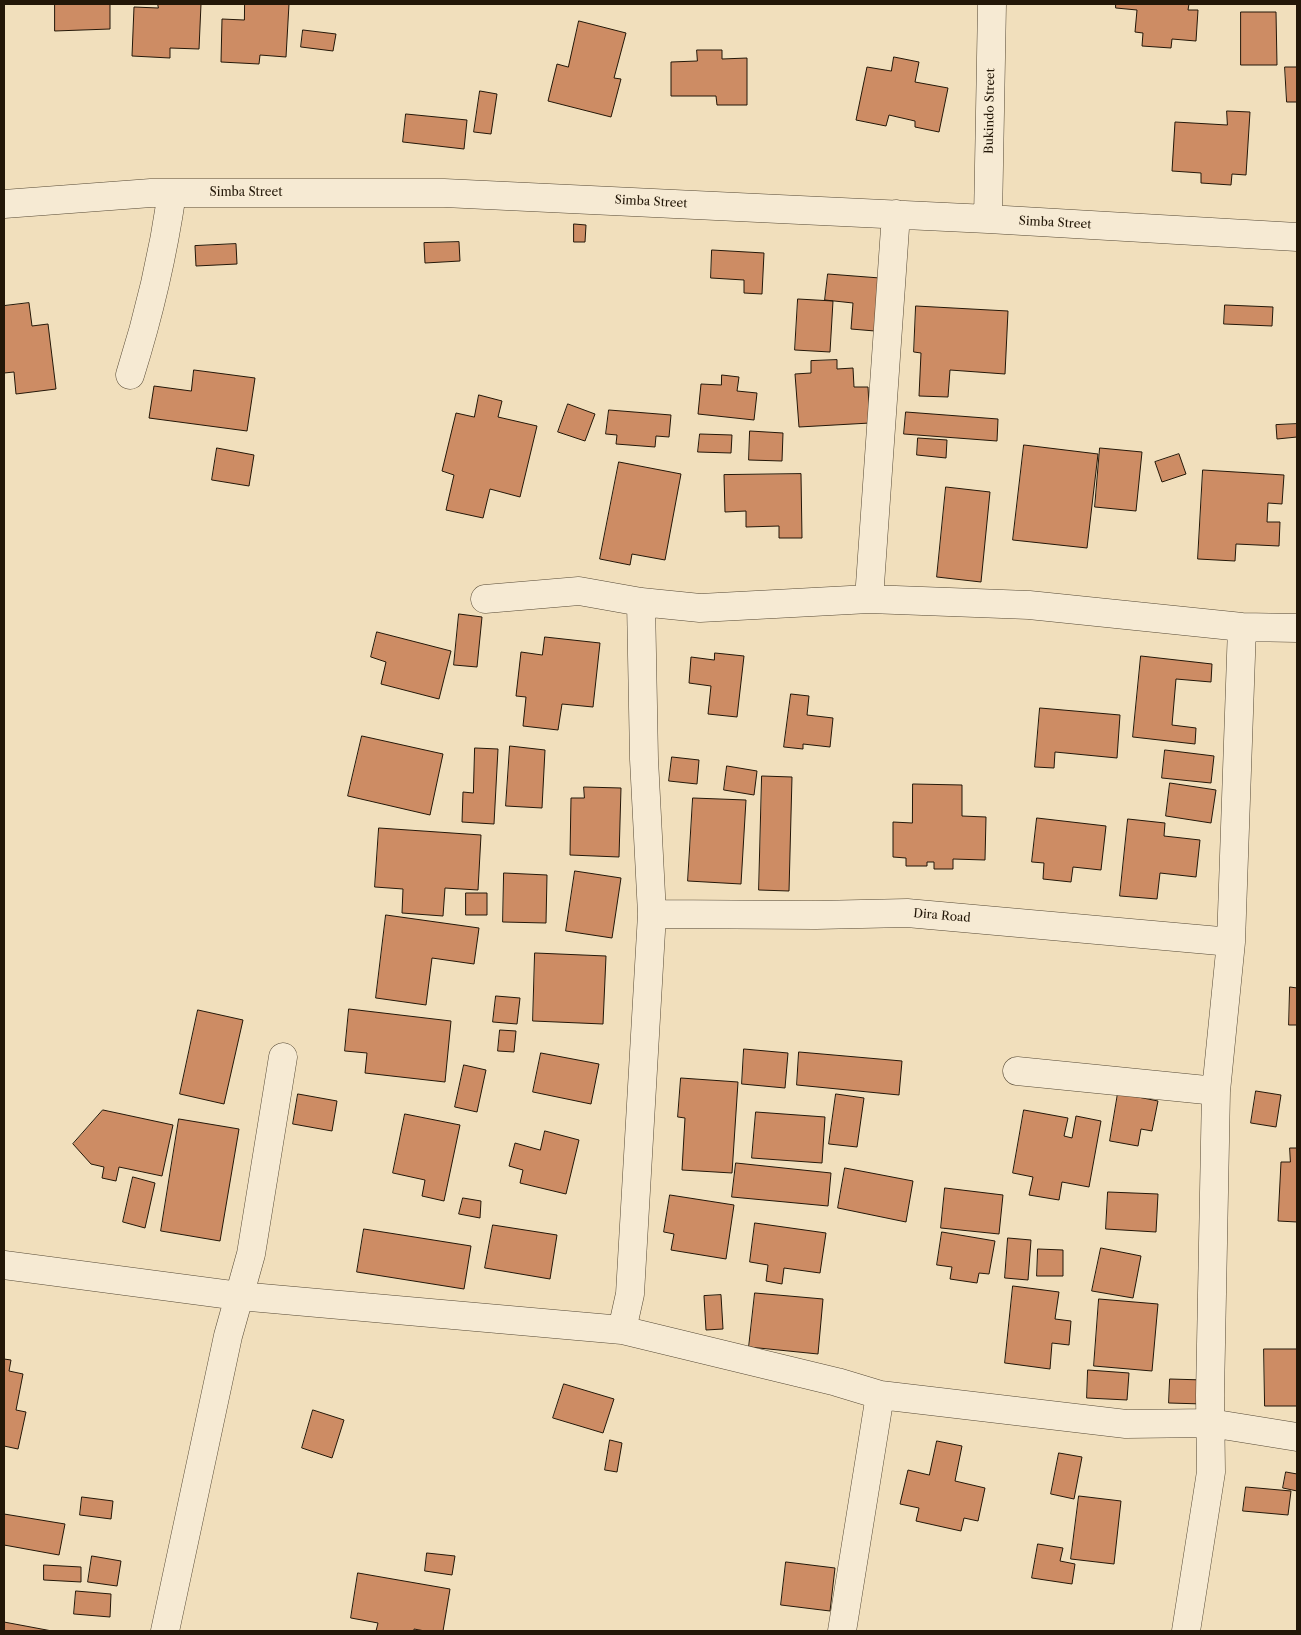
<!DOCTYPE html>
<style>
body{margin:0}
#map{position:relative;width:1301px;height:1635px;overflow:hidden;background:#f1dfbc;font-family:"Libre Caslon Text",serif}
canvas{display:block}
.frame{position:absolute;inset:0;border:5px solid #231708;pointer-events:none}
</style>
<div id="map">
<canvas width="1301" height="1635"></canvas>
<div class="frame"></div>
</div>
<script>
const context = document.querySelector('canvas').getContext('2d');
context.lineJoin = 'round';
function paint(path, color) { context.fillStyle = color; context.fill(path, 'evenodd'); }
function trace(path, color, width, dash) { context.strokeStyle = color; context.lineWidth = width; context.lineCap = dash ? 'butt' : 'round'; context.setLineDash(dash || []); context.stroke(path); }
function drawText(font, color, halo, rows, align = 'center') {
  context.font = font + ' "Libre Caslon Text",serif'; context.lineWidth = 5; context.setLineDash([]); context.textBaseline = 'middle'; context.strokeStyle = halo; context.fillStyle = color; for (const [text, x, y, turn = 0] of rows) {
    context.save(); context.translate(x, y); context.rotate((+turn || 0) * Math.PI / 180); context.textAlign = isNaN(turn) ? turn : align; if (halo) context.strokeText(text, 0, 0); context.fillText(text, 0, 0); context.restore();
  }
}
const building = new Path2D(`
 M55,4H110V29L55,31Z
 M158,4H201L199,49L170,48V58L132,56L134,7L158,8Z
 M245,4H289L286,57L260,55L259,64L221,62L222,19L244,20Z
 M1116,4H1189L1188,10H1198L1196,41L1172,39L1171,48L1142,46L1143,33L1135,32L1137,10L1116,8Z
 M1241,12H1276L1277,65H1241Z
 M579,21L626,33L614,78L621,79L611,117L548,101L557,64L568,67Z
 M303,30L336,34L333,51L301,47Z
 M697,50H722V59L747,58V105H717L716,96H671V62L697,61Z
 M894,57L919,62L915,82L948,88L939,132L915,127V121L889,115L886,126L856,120L867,67L891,71Z
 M1285,67H1297V102H1287Z
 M480,91L497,94L491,134L474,132Z
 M1227,111L1250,112L1246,175L1232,174L1231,185L1201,183V173L1172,171L1175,122L1227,125Z
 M406,114L467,120L464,149L403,142Z
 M574,224L586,225L585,242H574Z
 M459,242L460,261L425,263L424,243Z
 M236,244L237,264L196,266L195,246Z
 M712,250L764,253L762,294L744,293V280L711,278Z
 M828,274L880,278L875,331L851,329L853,303L825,300Z
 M798,299L833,301L830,352L795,350Z
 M29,303L32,326L48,324L56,389L16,394L14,372L4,373V306Z
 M1225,305L1273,307L1272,326L1224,324Z
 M916,306L1008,311L1005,374L950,370L948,397L919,396L921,353L914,352Z
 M837,360V369L853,368L854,387H868L870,423L799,427L795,374L811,373V361Z
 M194,370L255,378L247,431L149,418L154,386L191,391Z
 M722,375L739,377L737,391L757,393L754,420L698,414L701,384L721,385Z
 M479,395L502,401L498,417L537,426L520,497L490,489L483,518L446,510L454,475L442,471L456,413L474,417Z
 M568,404L595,414L585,441L558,432Z
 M609,410L671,415L669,437L656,436L655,447L616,444L617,435L606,434Z
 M906,412L998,419L997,441L904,434Z
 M1297,424V437L1277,439L1276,425Z
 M750,431L783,433L782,461L749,460Z
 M700,434L732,435L731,453L698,452Z
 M918,438L947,440L946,458L917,455Z
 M1024,445L1098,454L1087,548L1013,540Z
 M217,448L254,455L249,486L212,480Z
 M1100,448L1142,452L1136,511L1095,507Z
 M1179,454L1186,474L1162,482L1155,462Z
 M619,462L681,474L665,560L632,554L630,565L600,559Z
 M1203,470L1284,475L1282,504L1268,503L1267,522H1280L1279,546L1236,544L1235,561L1198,559Z
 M801,474L802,538H779V526L746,527V511L725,512L724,475Z
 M946,487L990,492L981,582L937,577Z
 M459,614L482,617L477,667L454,665Z
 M377,632L451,651L439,699L381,684L386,662L371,657Z
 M545,637L600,643L593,707L562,704L558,730L523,726L526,697L516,696L521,652L542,655Z
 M715,653L744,656L737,717L708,714L711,686L689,683L691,657L714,660Z
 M1141,656L1212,664L1211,682L1176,679L1172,725L1196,728L1195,744L1133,737Z
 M791,694L809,696L807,715L833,718L830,747L803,744V749L784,747Z
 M1040,708L1120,715L1117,758L1055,752L1054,768L1035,767Z
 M362,736L443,754L430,815L348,796Z
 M510,746L545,750L542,808L506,806Z
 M475,748L498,749L494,824L462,822L463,792L473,793Z
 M1165,750L1214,756L1211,783L1162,778Z
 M672,757L699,760L697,784L669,781Z
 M727,766L757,771L754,795L724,790Z
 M762,776L792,777L789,891L759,890Z
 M1170,783L1216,790L1211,823L1166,816Z
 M913,784L962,785V816L986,817L985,860L953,859V869H934V862H927V866H906V858L893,857V822L912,823Z
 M584,787L621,788L619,857L570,855L571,798H584Z
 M693,798L746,800L741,884L688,881Z
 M1037,818L1106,826L1101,870L1073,867L1071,882L1043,879L1044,863L1032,862Z
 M1128,819L1165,823L1164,836L1200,840L1196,877L1160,873L1157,899L1120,896Z
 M379,828L481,835L478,890L445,888L443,916L402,913L403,889L375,887Z
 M575,871L621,878L612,938L566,931Z
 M504,873L547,875L546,923L503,922Z
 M466,893H487V915H466Z
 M386,915L479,928L474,964L432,958L426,1005L376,998Z
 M535,953L606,956L603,1024L533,1021Z
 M1290,987L1297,988V1025H1289Z
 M496,996L520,998L517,1024L493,1022Z
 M349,1009L451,1021L445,1082L365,1073L367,1053L345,1051Z
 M198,1010L243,1020L224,1104L180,1094Z
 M500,1030L516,1031L514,1052L498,1051Z
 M744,1049L788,1053L785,1088L742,1084Z
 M799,1052L902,1061L899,1095L797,1085Z
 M541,1053L599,1064L591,1104L533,1092Z
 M464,1065L486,1070L477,1112L455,1107Z
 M681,1078L738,1082L732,1173L682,1170L685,1118L678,1117Z
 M1256,1091L1281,1095L1276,1127L1251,1123Z
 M1118,1093L1158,1101L1152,1131L1141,1129L1138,1146L1110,1141Z
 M298,1094L337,1101L332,1131L293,1124Z
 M836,1094L864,1098L857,1147L829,1144Z
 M103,1110L173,1125L162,1176L119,1167L116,1181L102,1178L104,1167L91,1164L73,1144Z
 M1024,1110L1068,1118L1064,1136L1072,1138L1076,1116L1101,1121L1089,1187L1062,1182L1059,1200L1029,1195L1033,1177L1013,1173Z
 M756,1112L825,1117L822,1163L752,1158Z
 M405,1114L460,1125L444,1201L422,1196L425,1180L393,1173Z
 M179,1119L239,1129L220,1241L161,1231Z
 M545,1131L579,1140L566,1194L520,1183L523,1170L509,1166L515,1143L540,1150Z
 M1290,1148H1297V1222L1278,1221L1281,1162H1290Z
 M736,1163L831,1173L828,1206L732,1197Z
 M845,1168L913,1181L906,1222L838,1208Z
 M133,1177L155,1183L145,1228L123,1222Z
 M945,1188L1003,1195L999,1234L941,1228Z
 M1108,1192L1158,1194L1156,1232L1106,1229Z
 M670,1195L734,1205L726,1259L671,1250L674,1234L664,1232Z
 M463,1198L481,1201L480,1218L459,1214Z
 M755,1223L826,1233L820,1273L784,1268L782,1284L766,1281L768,1265L750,1262Z
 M493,1225L557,1235L550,1279L485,1268Z
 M364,1229L471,1246L464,1289L357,1272Z
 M942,1232L995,1241L989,1274L979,1273L977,1283L950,1279L952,1267L937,1265Z
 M1008,1238L1031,1240L1028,1280L1005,1278Z
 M1101,1248L1141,1256L1133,1298L1092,1291Z
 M1038,1249L1063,1250V1276H1037Z
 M1013,1286L1059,1292L1055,1319L1071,1321L1069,1345L1052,1343L1050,1369L1005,1363Z
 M755,1293L823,1299L818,1354L749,1347Z
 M721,1295L723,1329L706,1330L704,1296Z
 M1099,1299L1158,1304L1152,1371L1094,1366Z
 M1264,1349H1297V1406H1265Z
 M4,1359L11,1360L9,1371L23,1374L16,1410L26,1412L18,1449L4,1446Z
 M1088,1370L1129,1373L1127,1400L1087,1398Z
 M1170,1379L1204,1380L1203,1404L1169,1403Z
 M564,1384L614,1399L603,1433L553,1418Z
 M313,1410L344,1420L332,1458L302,1448Z
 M610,1440L622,1443L617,1472L605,1470Z
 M937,1441L962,1446L955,1481L985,1488L978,1521L964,1518L961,1531L916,1521L919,1508L900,1504L908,1470L929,1475Z
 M1059,1453L1082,1457L1074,1499L1051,1494Z
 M1286,1472L1297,1474V1491L1283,1488Z
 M1246,1487L1291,1491L1288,1515L1243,1511Z
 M1079,1496L1121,1501L1114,1564L1071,1559Z
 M82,1497L113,1501L111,1519L80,1515Z
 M4,1514L65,1524L59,1555L4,1545Z
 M1038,1544L1063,1548L1060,1561L1075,1564L1072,1584L1032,1578Z
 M427,1553L455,1556L452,1575L425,1571Z
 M92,1556L121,1561L117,1586L88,1582Z
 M786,1562L835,1568L830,1611L781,1605Z
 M44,1565L81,1567V1582L44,1580Z
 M358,1573L450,1589L443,1631H425L414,1629V1631H376L378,1623L351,1618Z
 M76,1591L111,1594L110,1617L74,1614Z
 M4,1622L52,1631H4Z`);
const street = new Path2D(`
 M4,204L151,193H444L988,219L1297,237
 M988,219L992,4
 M130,375C149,315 163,255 172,193
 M485,599L579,591L641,602L700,608L869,599L1029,605L1242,627L1297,628
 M869,599L896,214
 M652,914L816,915L907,913L1231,942
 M1017,1071L1216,1091
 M4,1265L239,1296L622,1330L837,1382L880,1395L1126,1424L1210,1423L1297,1437
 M622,1330L630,1294L652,914L644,759L641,602
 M165,1631L228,1336L251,1254L283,1057
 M842,1631L880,1395
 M1186,1631L1211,1472L1210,1395L1216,1091L1231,942L1242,627`);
const streetNames = [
 ["Bukindo Street",990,111,-89],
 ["Simba Street",246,193],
 ["Simba Street",651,202,3],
 ["Simba Street",1055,223,3],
 ["Dira Road",942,916,5]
];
paint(building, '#cd8c64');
trace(building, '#231708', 1);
trace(street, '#564935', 29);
trace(street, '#f6ead3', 28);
drawText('12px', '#231708', '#f6ead3', streetNames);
</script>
